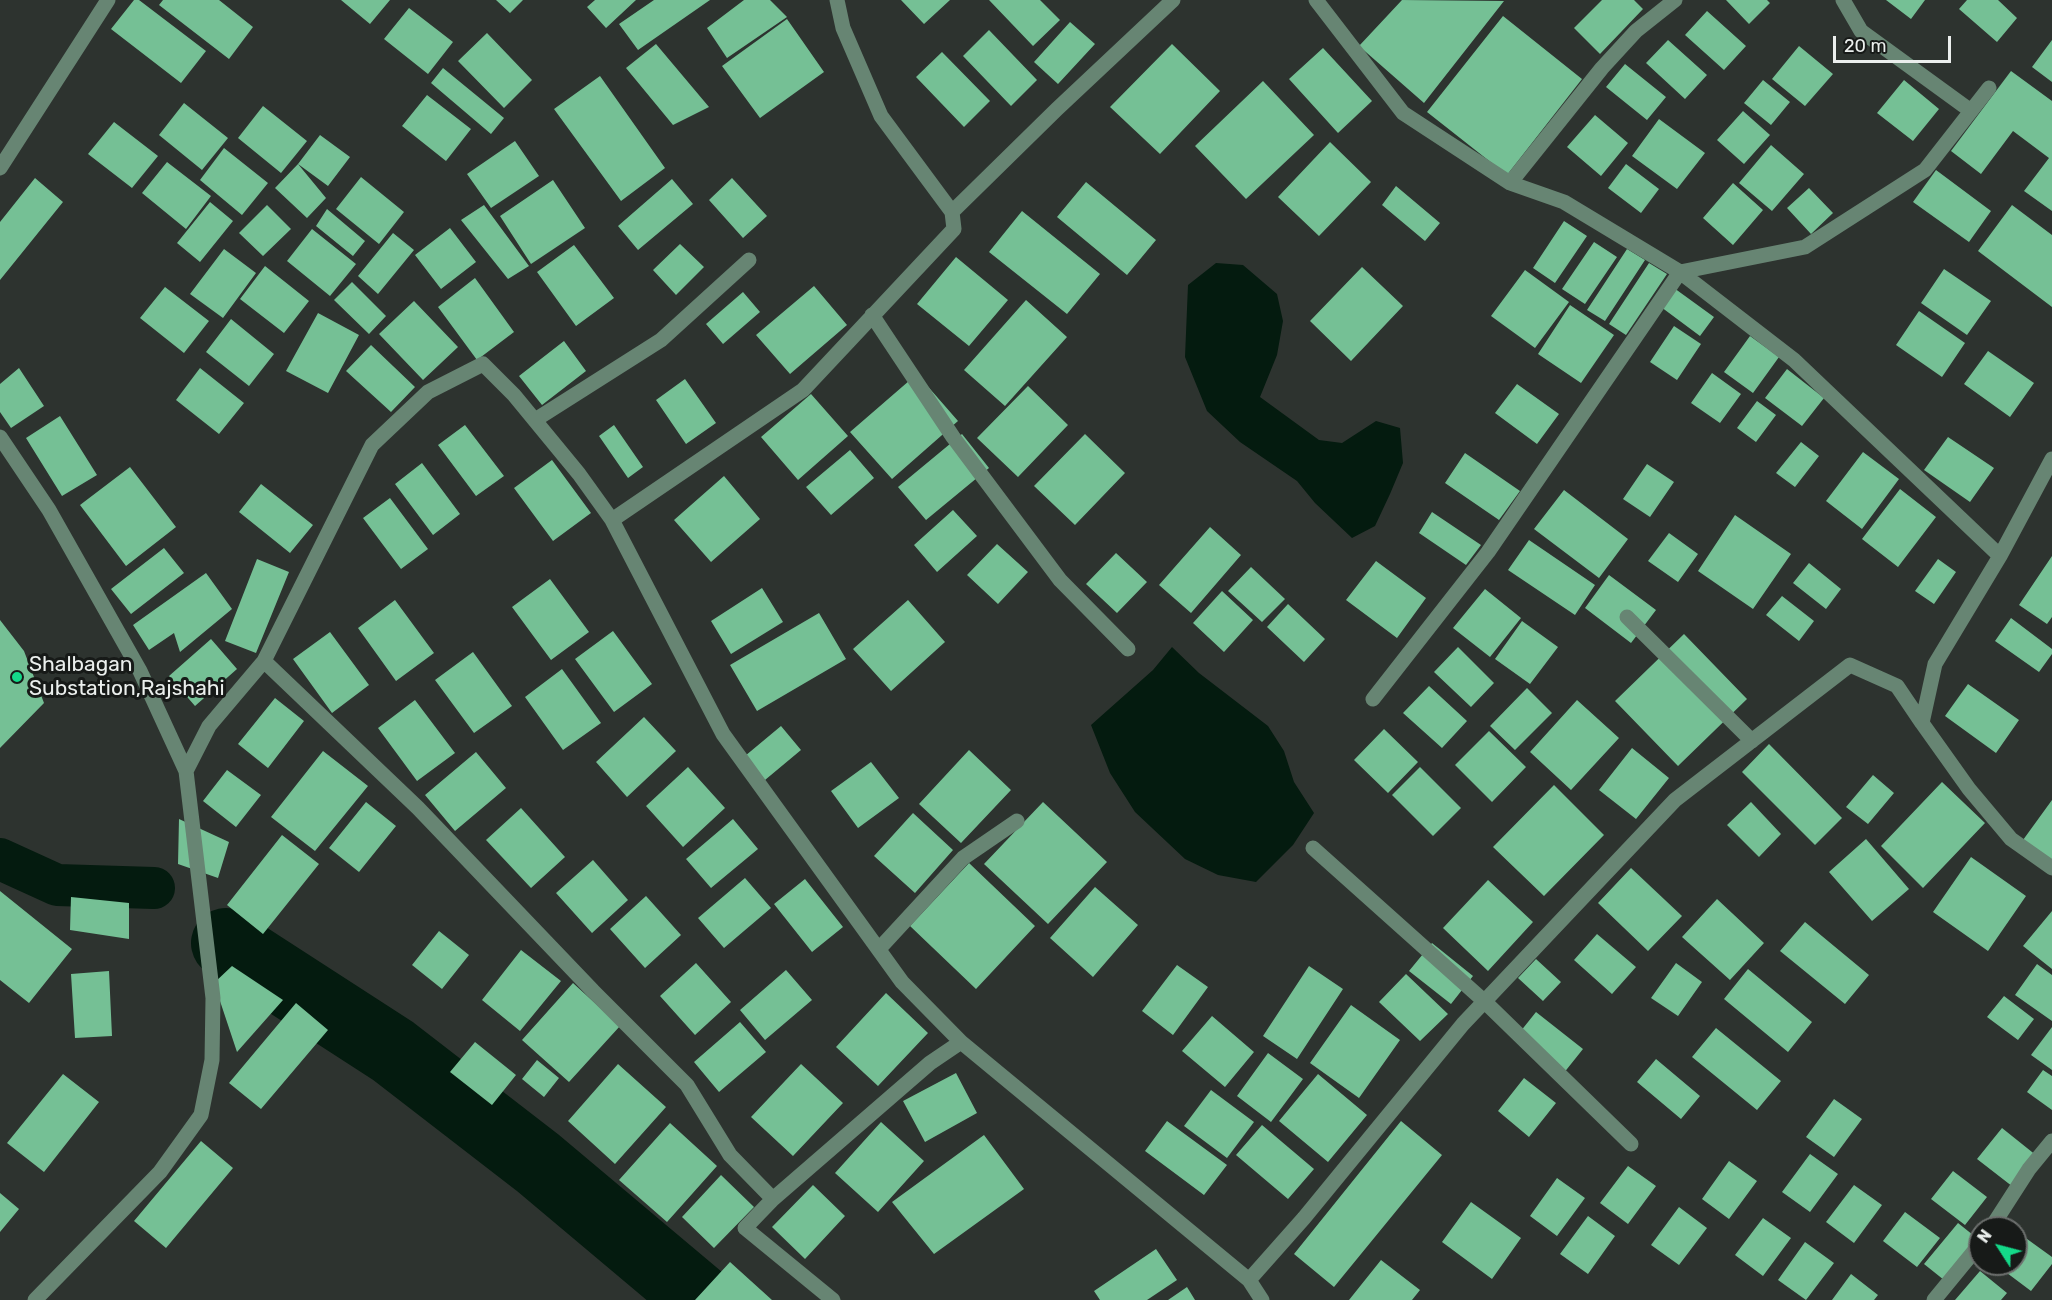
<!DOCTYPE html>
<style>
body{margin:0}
#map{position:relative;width:2052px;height:1300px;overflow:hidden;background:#2d332f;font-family:Rubik,sans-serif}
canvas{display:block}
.north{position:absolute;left:1968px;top:1216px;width:60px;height:60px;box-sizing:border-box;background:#171a18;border:2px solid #6c6f6d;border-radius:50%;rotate:306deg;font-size:16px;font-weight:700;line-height:24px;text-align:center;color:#ebefed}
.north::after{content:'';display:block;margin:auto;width:21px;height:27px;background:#14d989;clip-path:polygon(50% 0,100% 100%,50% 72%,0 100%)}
.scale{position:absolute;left:1833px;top:36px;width:118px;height:27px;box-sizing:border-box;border:3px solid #ebefed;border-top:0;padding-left:8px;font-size:18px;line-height:21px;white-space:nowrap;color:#ebefed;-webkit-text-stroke:4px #171a18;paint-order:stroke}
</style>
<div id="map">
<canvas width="2052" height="1300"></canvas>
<div class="north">N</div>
<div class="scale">20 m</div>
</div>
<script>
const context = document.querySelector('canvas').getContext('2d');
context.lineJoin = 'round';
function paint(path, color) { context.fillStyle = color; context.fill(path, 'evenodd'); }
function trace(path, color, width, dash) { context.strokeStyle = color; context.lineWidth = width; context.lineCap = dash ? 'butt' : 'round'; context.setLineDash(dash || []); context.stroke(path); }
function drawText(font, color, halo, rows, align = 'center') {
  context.font = font + ' Rubik,sans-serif'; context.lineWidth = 6; context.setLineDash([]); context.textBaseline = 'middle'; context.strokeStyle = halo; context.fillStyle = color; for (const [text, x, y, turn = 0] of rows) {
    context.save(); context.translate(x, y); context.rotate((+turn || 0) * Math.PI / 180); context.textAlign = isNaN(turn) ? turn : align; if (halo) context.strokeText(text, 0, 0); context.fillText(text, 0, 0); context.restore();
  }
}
const water = new Path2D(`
 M1216,263L1243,265L1277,294L1283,321L1277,355L1260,397L1319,440L1342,443L1376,421L1400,428L1403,463L1390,494L1375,526L1352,538L1315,503L1297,481L1240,442L1207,411L1185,357L1188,285Z
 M1172,647L1199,673L1268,726L1284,751L1294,782L1314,813L1293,845L1256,882L1218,875L1185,859L1135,812L1110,773L1091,725L1153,670Z`);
const canal = new Path2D(`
 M0,859L57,885L154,888`);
const river = new Path2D(`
 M226,943L393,1051L538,1163L701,1300`);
const building = new Path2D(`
 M134,0H139L206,51L181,83L111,29Z
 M163,0H219L253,27L229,59L159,5Z
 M341,0H390L370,24Z
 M496,0H523L510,13Z
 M595,0H636L606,28L587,7Z
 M654,0H710L638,50L619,24Z
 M744,0H770L787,17L727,58L707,28Z
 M901,0H950L924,24Z
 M989,0H1040L1060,20L1033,46Z
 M1402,0L1504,1L1424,103L1359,46Z
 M1602,0H1634L1643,9L1600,54L1574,28Z
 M1726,0H1767L1770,3L1749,24Z
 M1886,0H1925L1911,19Z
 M1967,0H1998L2017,18L1997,42L1959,9Z
 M409,8L453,42L428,74L384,39Z
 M1707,11L1746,46L1724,70L1685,35Z
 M1503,16L1582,79L1507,175L1427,112Z
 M787,19L824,72L760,118L722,66Z
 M1070,22L1095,44L1058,84L1034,62Z
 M989,30L1037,80L1011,106L963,56Z
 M487,33L532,80L504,108L458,61Z
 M1668,40L1707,75L1685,99L1646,63Z
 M2052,40V82L2032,67Z
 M656,44L709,107L673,125L626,68Z
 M1172,44L1220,91L1160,154L1110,107Z
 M1799,46L1833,74L1805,106L1772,79Z
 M1323,48L1372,101L1338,133L1289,79Z
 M942,52L990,101L964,127L916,77Z
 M1625,64L1666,97L1647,120L1606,87Z
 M443,68L504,118L491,134L431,83Z
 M2011,71L2052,101V211L2024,191L2049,158L2013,131L1981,174L1951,151Z
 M600,76L665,168L621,201L554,109Z
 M1763,80L1790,102L1771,125L1744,103Z
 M1904,80L1939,109L1913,141L1877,113Z
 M1263,81L1314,135L1246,199L1195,146Z
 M427,95L471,129L446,161L402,126Z
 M184,103L228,138L202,170L159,135Z
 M263,106L307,141L281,173L238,138Z
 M1743,111L1770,135L1744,164L1717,140Z
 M1595,115L1628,143L1601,176L1567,147Z
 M1659,119L1705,153L1677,189L1632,156Z
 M114,122L158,156L132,188L88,154Z
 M320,135L350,157L328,186L298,164L326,198L307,218L275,188L298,164Z
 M515,141L539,176L491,208L467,174Z
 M1330,142L1371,182L1319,236L1278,197Z
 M1771,145L1804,174L1772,211L1739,183Z
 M224,148L268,183L242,215L200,180Z
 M167,162L211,196L186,229L142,193Z
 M1626,164L1659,189L1641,213L1608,188Z
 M1936,170L1991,211L1969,242L1913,202Z
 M361,177L404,212L379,244L336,209Z
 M35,178L63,202L0,280V222Z
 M732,178L767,216L743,238L709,200Z
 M672,179L693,204L638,250L618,226Z
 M553,180L585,228L531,264L500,216Z
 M1086,182L1156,240L1127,275L1057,217Z
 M1733,183L1763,210L1733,245L1703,218Z
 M1396,186L1440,223L1425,241L1382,205Z
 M1809,188L1833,213L1811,234L1787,208Z
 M210,202L233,221L200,262L177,243Z
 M267,205L291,229L263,256L239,233Z
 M484,205L529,266L508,279L461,220Z
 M2012,205L2052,235V307L1978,251Z
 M327,209L365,241L353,256L316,226Z
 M1022,211L1100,274L1067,314L989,252Z
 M1564,221L1587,236L1555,283L1533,268Z
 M450,228L476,262L441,289L415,255Z
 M312,229L356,264L330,296L287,261Z
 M393,233L414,250L378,294L358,276Z
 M1594,242L1617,257L1585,304L1562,289Z
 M680,244L704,267L676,295L653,270Z
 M574,245L614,298L576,326L537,272Z
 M224,249L256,273L223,318L190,294Z
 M1627,249L1645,260L1605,321L1587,310Z
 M956,257L1008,300L969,346L917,304Z
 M1649,263L1667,274L1626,335L1609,324Z
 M265,266L309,301L284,333L240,299Z
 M1362,267L1403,306L1351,361L1310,321Z
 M1944,269L1991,301L1967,335L1921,303Z
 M1525,270L1569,302L1535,348L1491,316Z
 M475,278L514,332L477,360L438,307Z
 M352,282L386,316L369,334L334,300Z
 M814,286L847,325L790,374L756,335Z
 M165,287L209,321L184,353L140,318Z
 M1674,288L1714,317L1700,336L1661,307Z
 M743,292L760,312L723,344L706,324Z
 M1026,300L1067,337L1005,406L964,370Z
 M414,301L458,347L423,380L379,334Z
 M1570,305L1614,335L1581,383L1538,354Z
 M1919,311L1965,343L1942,377L1896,345Z
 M318,313L359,335L328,393L286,371Z
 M231,319L274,354L249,386L206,352Z
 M1674,326L1701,344L1677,380L1650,362Z
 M1750,336L1779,357L1753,393L1724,372Z
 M564,341L586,371L542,405L519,376Z
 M371,345L415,387L391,412L346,371Z
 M1988,351L2034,383L2010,417L1964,384Z
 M19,368L44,406L11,428L0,412V384Z
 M200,368L244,403L219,434L176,400Z
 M1787,369L1824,398L1802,426L1765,398Z
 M1712,373L1741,394L1720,423L1691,403Z
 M917,374L958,421L892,479L850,432Z
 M685,379L716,423L686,444L656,400Z
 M1517,384L1559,414L1537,444L1495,413Z
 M1028,386L1068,425L1018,477L977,438Z
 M811,394L848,436L798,480L761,437Z
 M1757,401L1776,415L1756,442L1737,428Z
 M60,416L97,475L62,496L26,438Z
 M465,425L504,476L476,496L438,445Z
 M614,425L643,467L628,478L599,436Z
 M962,434L989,468L926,520L898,487Z
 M1085,434L1125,473L1075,525L1034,486Z
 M1948,437L1994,468L1970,502L1924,470Z
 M1801,442L1819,456L1795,487L1776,473Z
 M850,450L874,478L831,515L806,487Z
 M1863,452L1899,479L1862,529L1826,501Z
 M1465,453L1520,491L1499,520L1445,483Z
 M552,460L591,513L553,541L514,488Z
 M422,463L460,514L433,535L395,484Z
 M1647,464L1674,482L1650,517L1623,499Z
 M130,467L176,527L126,566L80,505Z
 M724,476L760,519L711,562L674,520Z
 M261,484L313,525L290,553L239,512Z
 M1900,489L1936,517L1898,567L1862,539Z
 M1564,490L1628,539L1599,578L1534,529Z
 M390,498L428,549L401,569L363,518Z
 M953,510L977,536L937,572L914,545Z
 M1432,512L1481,545L1466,565L1419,533Z
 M1735,515L1791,554L1753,609L1698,571Z
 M1210,527L1241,555L1191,613L1159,585Z
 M1669,533L1698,554L1678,582L1648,561Z
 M1529,540L1595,585L1575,615L1508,570Z
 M997,544L1028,572L998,604L967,575Z
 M164,548L184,573L131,614L111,589Z
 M1116,553L1147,582L1117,613L1086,584Z
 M2052,556V617L2047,624L2019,605Z
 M257,559L289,572L256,653L225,641Z
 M1938,559L1956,572L1934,604L1915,591Z
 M1376,561L1426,598L1397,638L1346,600Z
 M1809,563L1841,589L1826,609L1793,583Z
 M1251,567L1285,599L1262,622L1228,591Z
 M206,573L232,609L180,652L174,633L149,650L133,625Z
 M1609,575L1656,610L1631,643L1585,608Z
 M550,579L589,632L551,660L512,607Z
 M762,588L783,622L731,654L711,621Z
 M1485,589L1521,618L1490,657L1453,628Z
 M1222,591L1253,620L1224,652L1193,623Z
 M1782,596L1814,621L1799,641L1766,615Z
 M395,600L434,653L396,681L358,628Z
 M908,600L945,642L891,691L853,649Z
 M1288,604L1325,639L1304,662L1267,627Z
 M819,613L846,659L757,711L730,665Z
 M2011,618L2052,649V654L2039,672L1995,641Z
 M0,620L24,651L44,703L0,748Z
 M1522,621L1558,647L1530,684L1495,659Z
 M613,631L652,684L614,712L575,659Z
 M330,632L369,685L332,713L293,659Z
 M1684,634L1747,699L1678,766L1615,701Z
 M211,639L237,669L195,706L169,676Z
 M1458,647L1494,683L1471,707L1434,672Z
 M473,652L512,706L474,733L435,680Z
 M562,669L601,723L563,750L525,697Z
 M1968,684L2019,720L1996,753L1945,716Z
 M1429,686L1467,721L1442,748L1403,713Z
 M1527,688L1552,713L1515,750L1490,726Z
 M275,698L304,721L268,768L238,744Z
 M415,700L455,753L417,781L378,728Z
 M1577,700L1619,738L1571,790L1530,752Z
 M644,717L676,751L627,797L596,762Z
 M781,726L801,750L765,780L745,756Z
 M1384,729L1418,762L1388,793L1354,760Z
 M1489,731L1526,767L1492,802L1455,765Z
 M1769,744L1842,818L1815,845L1742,772Z
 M1632,748L1669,778L1636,819L1599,790Z
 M969,750L1011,790L961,843L919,804Z
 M323,751L368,786L315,851L271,817Z
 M476,752L506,788L455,831L425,795Z
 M871,762L899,798L858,828L831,791Z
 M688,767L725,808L683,847L646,806Z
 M1420,767L1461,808L1433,836L1392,795Z
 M227,770L261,795L236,827L203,801Z
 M1873,775L1894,793L1868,824L1846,807Z
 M1942,782L1985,823L1923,888L1881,846Z
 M1554,785L1604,835L1544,896L1493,847Z
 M2052,800V861L2023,840Z
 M366,802L396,826L359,872L329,848Z
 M1043,802L1107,862L1048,924L984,864Z
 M1751,802L1781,834L1759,857L1727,825Z
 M521,808L565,857L531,888L486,840Z
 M913,813L953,850L915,893L874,856Z
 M179,819L229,842L218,878L178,864Z
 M733,819L758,849L711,888L686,859Z
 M282,835L319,864L263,934L227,905Z
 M1866,839L1909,889L1872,921L1829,872Z
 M1971,857L2026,896L1988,951L1933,912Z
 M593,860L628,900L592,933L556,893Z
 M969,863L1035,926L976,989L910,926Z
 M1631,868L1682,916L1648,951L1598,903Z
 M745,878L771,908L724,948L698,918Z
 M805,879L843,927L812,952L774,904Z
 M1488,880L1533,922L1488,971L1443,928Z
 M1095,887L1138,925L1093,977L1050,938Z
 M0,891L72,949L29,1003L0,980Z
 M646,896L681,935L645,968L610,929Z
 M71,897L129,903V939L70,930Z
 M1717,899L1764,943L1730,980L1682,937Z
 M2052,911V969L2023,946Z
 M1805,922L1869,975L1845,1004L1780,951Z
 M439,931L469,955L442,989L412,965Z
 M1597,934L1636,967L1612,994L1574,960Z
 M1432,943L1473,976L1451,1004L1409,971Z
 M521,950L561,981L520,1031L482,1000Z
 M1536,959L1561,982L1543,1001L1518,978Z
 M696,963L731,1002L695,1035L660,996Z
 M1676,963L1702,982L1678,1016L1651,998Z
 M2037,964L2052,975V1021L2015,995Z
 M1177,965L1208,987L1173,1035L1142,1011Z
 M232,966L283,1000L237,1052L214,983Z
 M1309,966L1343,989L1297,1059L1263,1036Z
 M1748,969L1812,1022L1788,1052L1724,999Z
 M786,970L812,1000L765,1040L740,1010Z
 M109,971L112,1036L75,1038L71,974Z
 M1406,974L1448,1014L1420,1041L1379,1002Z
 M573,983L620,1026L569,1082L522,1040Z
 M886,993L928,1033L878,1086L836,1047Z
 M2004,996L2034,1019L2018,1040L1987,1017Z
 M296,1003L328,1030L261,1109L229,1083Z
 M1351,1005L1400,1040L1359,1098L1310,1063Z
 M1536,1012L1583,1049L1563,1074L1516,1037Z
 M1212,1016L1254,1052L1225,1087L1182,1051Z
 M740,1022L766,1052L719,1092L694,1062Z
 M2052,1027V1070L2031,1055Z
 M1716,1028L1781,1081L1757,1110L1692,1057Z
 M475,1042L516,1075L492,1105L450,1072Z
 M1268,1053L1303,1079L1271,1122L1237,1096Z
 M1656,1059L1700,1096L1681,1119L1637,1082Z
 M537,1060L559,1078L544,1097L522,1079Z
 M618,1064L666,1107L615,1164L568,1121Z
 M801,1064L843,1103L793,1156L751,1117Z
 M2043,1070L2052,1076V1110L2027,1092Z
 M956,1073L977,1113L925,1142L903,1101Z
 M63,1074L99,1102L44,1172L7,1143Z
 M1318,1074L1367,1115L1328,1162L1279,1121Z
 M1524,1078L1556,1103L1529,1137L1498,1111Z
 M1211,1090L1254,1122L1227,1158L1184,1126Z
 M1834,1099L1862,1119L1834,1157L1806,1137Z
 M1167,1121L1227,1165L1204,1195L1145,1151Z
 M1401,1121L1442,1155L1334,1287L1294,1254Z
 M881,1122L924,1161L878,1212L835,1173Z
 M670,1123L717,1166L667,1222L619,1180Z
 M1262,1125L1314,1169L1288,1199L1236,1155Z
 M2002,1128L2042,1160L2017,1190L1977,1159Z
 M984,1135L1024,1189L934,1254L892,1202Z
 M201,1141L233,1168L166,1248L134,1221Z
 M1810,1154L1838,1174L1810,1212L1782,1192Z
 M1729,1161L1757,1181L1729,1219L1702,1199Z
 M1628,1166L1656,1186L1628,1224L1600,1203Z
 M1953,1171L1987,1197L1965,1225L1931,1199Z
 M721,1175L754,1207L714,1248L682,1217Z
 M1557,1178L1585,1198L1557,1236L1530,1216Z
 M813,1185L845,1216L805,1259L772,1227Z
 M1854,1185L1882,1205L1854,1243L1826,1222Z
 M0,1193L19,1209L0,1232Z
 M1471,1202L1521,1238L1492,1279L1442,1242Z
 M1679,1207L1707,1228L1679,1265L1651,1245Z
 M1905,1212L1940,1238L1917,1267L1883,1241Z
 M1588,1216L1615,1236L1588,1274L1560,1254Z
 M1763,1218L1791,1238L1763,1276L1735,1255Z
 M1958,1223L1978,1239L1944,1280L1924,1264Z
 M2016,1231L2052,1257V1264L2031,1291L1995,1264H2016Z
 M1805,1242L1834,1263L1806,1300L1778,1280Z
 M1156,1249L1177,1280L1147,1300H1100L1094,1291Z
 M1381,1260L1420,1290L1412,1300H1349Z
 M730,1262L772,1300H695Z
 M1980,1271L2007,1293L2001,1300H1955Z
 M1851,1274L1878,1295L1874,1300H1832Z
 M1187,1287L1195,1300H1168Z`);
const minor = new Path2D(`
 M837,0L843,28L881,116L952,212
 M1316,0L1403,113L1510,183L1564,202L1680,272L1794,360L2000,556
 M1843,0L1861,31L1971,111
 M0,168L108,0
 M1510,183L1602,68L1636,31L1675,0
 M872,315L953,437L1060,580L1128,649
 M535,420L661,340L749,260
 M0,437L49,510L140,671L186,771L213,998L212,1060L201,1115L160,1172L35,1300
 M2052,459L2000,556L1935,664L1922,723L1969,789L2011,839L2052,868
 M612,520L803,390L954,229L952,212L1057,109L1173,0
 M1627,617L1752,741
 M264,661L418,808L593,991L687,1085L730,1155L773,1199L745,1228L833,1300
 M1373,699L1488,552L1680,272L1805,247L1925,170L1989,88
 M186,771L209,726L264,661L372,445L428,392L483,364L514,395L579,474L612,520L723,734L902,982L961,1042L1249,1280L1262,1300
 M1313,848L1484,1001L1631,1144
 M879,949L963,858L1017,821
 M773,1199L930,1063L961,1042
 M1991,1228L2029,1169L2052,1141
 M1249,1280L1304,1218L1463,1024L1675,800L1850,665L1897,686L1922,723
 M1934,1300L1980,1244`);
const markers = [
 [17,677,6,"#14d989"]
];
const poiNames = [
 ["Shalbagan",29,665],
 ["Substation,Rajshahi",29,689]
];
paint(water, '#041b0f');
trace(canal, '#041b0f', 42);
trace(river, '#041b0f', 70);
paint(building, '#75c095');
trace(minor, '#678573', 15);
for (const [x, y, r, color] of markers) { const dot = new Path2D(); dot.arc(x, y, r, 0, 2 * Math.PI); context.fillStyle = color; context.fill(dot); trace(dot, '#171a18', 2); }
drawText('21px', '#ebefed', '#171a18', poiNames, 'left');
</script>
